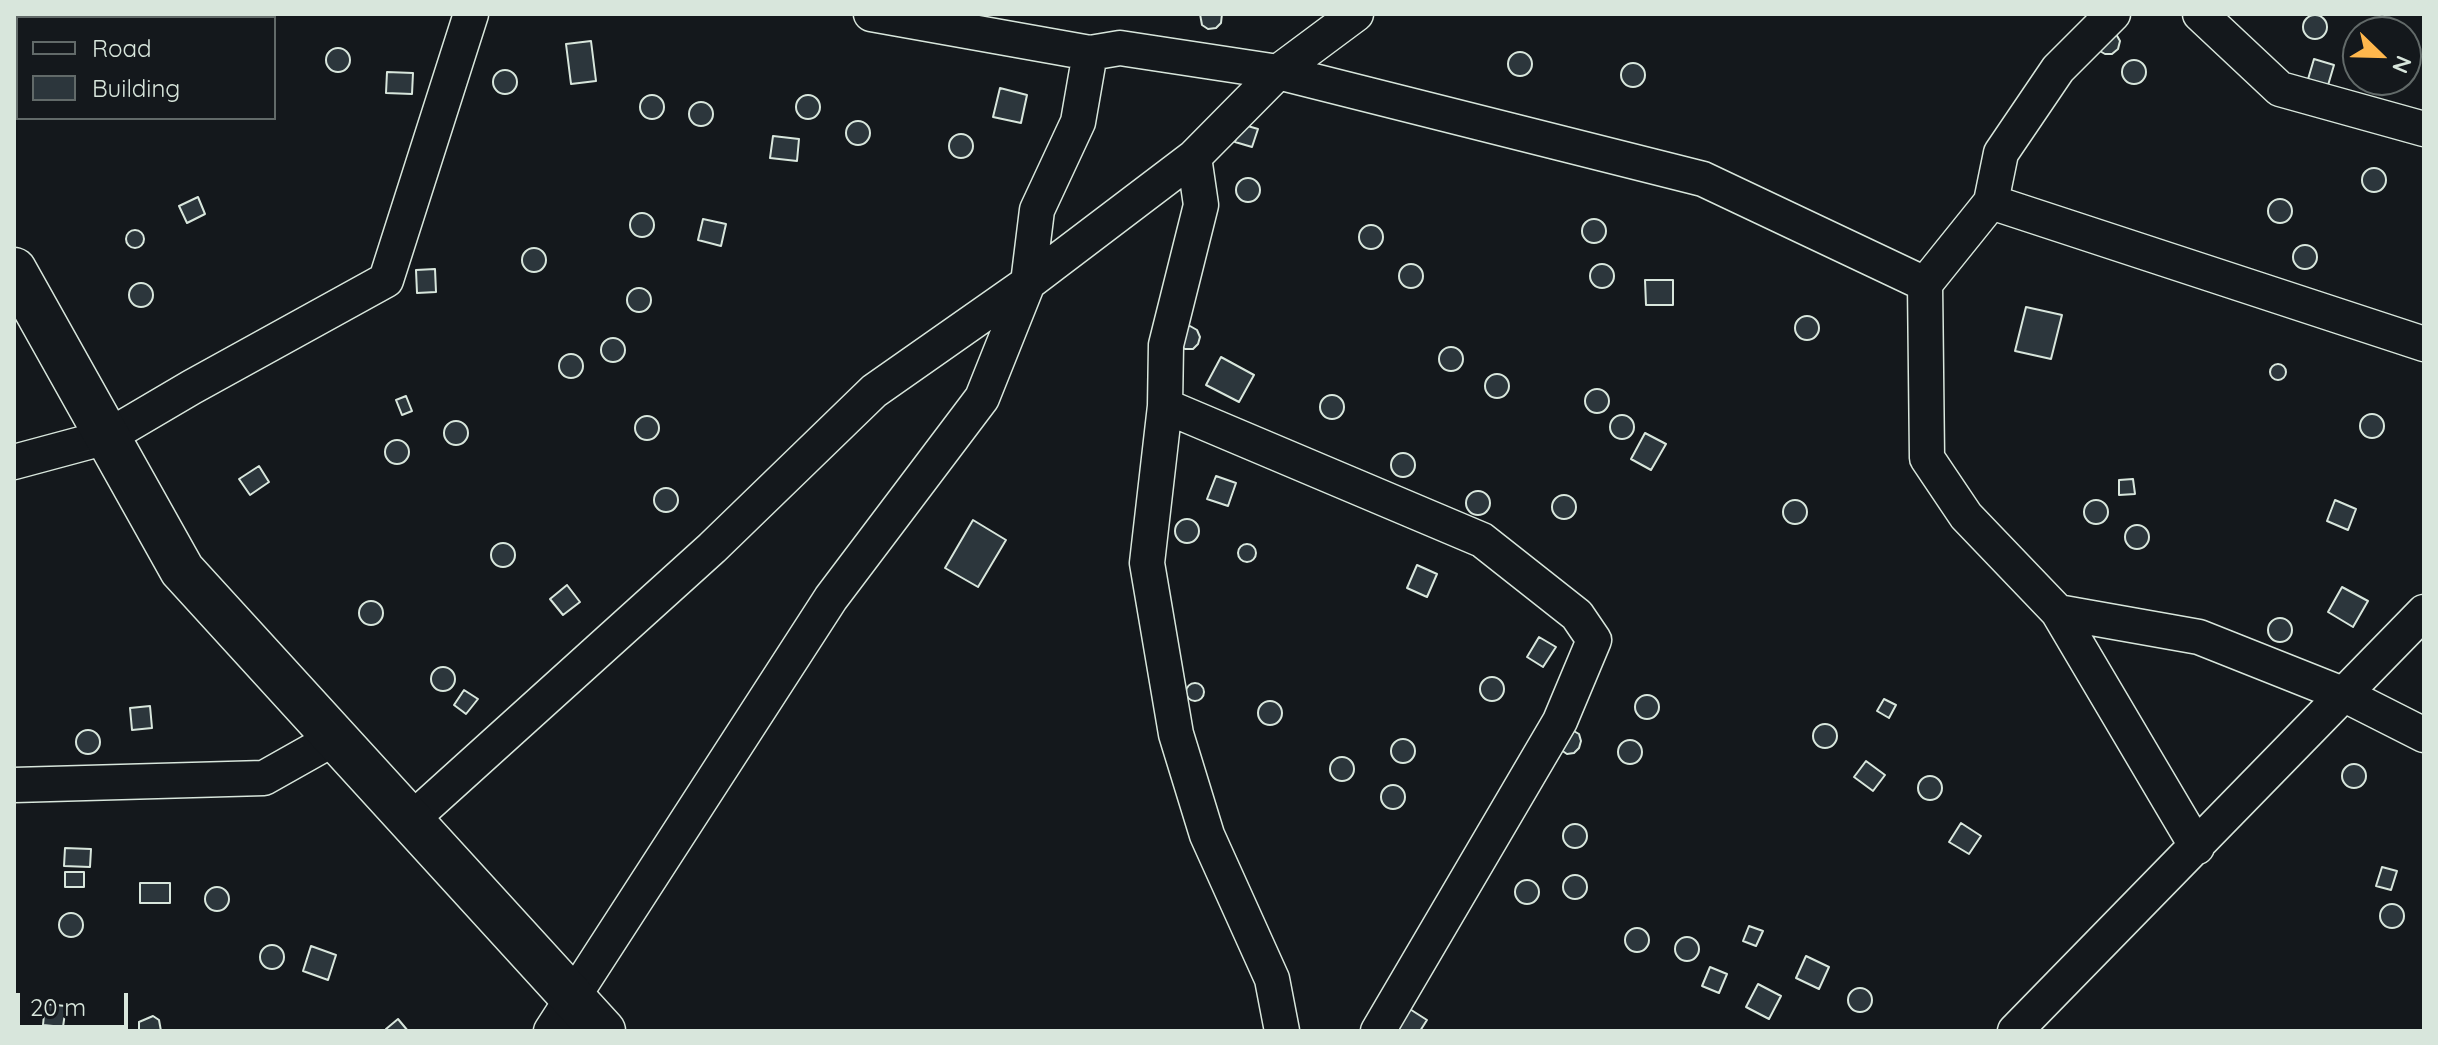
<!DOCTYPE html>
<style>
body{margin:0}
#map{position:relative;width:2438px;height:1045px;overflow:hidden;background:#14181c;font-family:Quicksand,sans-serif}
canvas{display:block}
.frame{position:absolute;inset:0;border:16px solid #d8e6dc;pointer-events:none}
.legend{position:absolute;left:16px;top:16px;width:260px;height:104px;box-sizing:border-box;background:#14181c;border:2px solid #626a69;margin:0;padding:10px 14px;list-style:none;font-size:24px;color:#d8e6dc}
.legend li{display:flex;align-items:center;gap:16px;height:40px}
.legend b{width:40px;border:2px solid #626a69}
.north{position:absolute;left:2342px;top:16px;width:80px;height:80px;box-sizing:border-box;background:#14181c;border:2px solid #626a69;border-radius:50%;rotate:113deg;font-size:22px;font-weight:700;line-height:32px;text-align:center;color:#d8e6dc}
.north::after{content:'';display:block;margin:auto;width:28px;height:36px;background:#ffb74d;clip-path:polygon(50% 0,100% 100%,50% 72%,0 100%)}
.scale{position:absolute;left:16px;top:993px;width:112px;height:36px;box-sizing:border-box;border:4px solid #d8e6dc;border-top:0;padding-left:10px;font-size:24px;line-height:28px;white-space:nowrap;color:#d8e6dc;-webkit-text-stroke:6px #14181c;paint-order:stroke}
</style>
<div id="map">
<canvas width="2438" height="1045"></canvas>
<div class="frame"></div>
<ul class="legend">
<li><b style="height:10px;background:#14181c"></b>Road</li>
<li><b style="height:22px;background:#2c363c"></b>Building</li>
</ul>
<div class="north">N</div>
<div class="scale">20 m</div>
</div>
<script>
const context = document.querySelector('canvas').getContext('2d');
context.lineJoin = 'round';
function paint(path, color) { context.fillStyle = color; context.fill(path, 'evenodd'); }
function trace(path, color, width, dash) { context.strokeStyle = color; context.lineWidth = width; context.lineCap = dash ? 'butt' : 'round'; context.setLineDash(dash || []); context.stroke(path); }
const building = new Path2D(`
 M1200,14H1222L1221,23L1216,28L1208,29L1202,25Z
 M2303 27a12 12 0 1 1 24 0a12 12 0 1 1-24 0Z
 M2116,34L2120,41L2118,49L2112,54H2105L2098,50Z
 M591,41L596,81L571,84L566,44Z
 M326 60a12 12 0 1 1 24 0a12 12 0 1 1-24 0Z
 M1508 64a12 12 0 1 1 24 0a12 12 0 1 1-24 0Z
 M2314,59L2334,65L2326,92L2306,86Z
 M2122 72a12 12 0 1 1 24 0a12 12 0 1 1-24 0Z
 M1621 75a12 12 0 1 1 24 0a12 12 0 1 1-24 0Z
 M493 82a12 12 0 1 1 24 0a12 12 0 1 1-24 0Z
 M387,72L413,73L412,94L386,93Z
 M1000,88L1027,95L1021,123L993,117Z
 M640 107a12 12 0 1 1 24 0a12 12 0 1 1-24 0Z
 M796 107a12 12 0 1 1 24 0a12 12 0 1 1-24 0Z
 M689 114a12 12 0 1 1 24 0a12 12 0 1 1-24 0Z
 M846 133a12 12 0 1 1 24 0a12 12 0 1 1-24 0Z
 M1241,124L1258,129L1252,147L1235,142Z
 M949 146a12 12 0 1 1 24 0a12 12 0 1 1-24 0Z
 M773,136L799,139L797,161L770,158Z
 M2362 180a12 12 0 1 1 24 0a12 12 0 1 1-24 0Z
 M1236 190a12 12 0 1 1 24 0a12 12 0 1 1-24 0Z
 M198,197L205,214L187,223L179,206Z
 M2268 211a12 12 0 1 1 24 0a12 12 0 1 1-24 0Z
 M630 225a12 12 0 1 1 24 0a12 12 0 1 1-24 0Z
 M703,219L726,224L721,246L698,240Z
 M1582 231a12 12 0 1 1 24 0a12 12 0 1 1-24 0Z
 M1359 237a12 12 0 1 1 24 0a12 12 0 1 1-24 0Z
 M126 239a9 9 0 1 1 18 0a9 9 0 1 1-18 0Z
 M2293 257a12 12 0 1 1 24 0a12 12 0 1 1-24 0Z
 M522 260a12 12 0 1 1 24 0a12 12 0 1 1-24 0Z
 M1399 276a12 12 0 1 1 24 0a12 12 0 1 1-24 0Z
 M1590 276a12 12 0 1 1 24 0a12 12 0 1 1-24 0Z
 M435,269L436,292L417,293L416,270Z
 M1645,280H1673V305H1646Z
 M129 295a12 12 0 1 1 24 0a12 12 0 1 1-24 0Z
 M627 300a12 12 0 1 1 24 0a12 12 0 1 1-24 0Z
 M2026,307L2062,315L2051,359L2015,351Z
 M1795 328a12 12 0 1 1 24 0a12 12 0 1 1-24 0Z
 M1183,326H1190L1197,330L1200,337L1198,344L1193,349H1185L1179,345Z
 M601 350a12 12 0 1 1 24 0a12 12 0 1 1-24 0Z
 M1439 359a12 12 0 1 1 24 0a12 12 0 1 1-24 0Z
 M559 366a12 12 0 1 1 24 0a12 12 0 1 1-24 0Z
 M1221,357L1254,375L1239,402L1206,385Z
 M2270 372a8 8 0 1 1 16 0a8 8 0 1 1-16 0Z
 M1485 386a12 12 0 1 1 24 0a12 12 0 1 1-24 0Z
 M1585 401a12 12 0 1 1 24 0a12 12 0 1 1-24 0Z
 M1320 407a12 12 0 1 1 24 0a12 12 0 1 1-24 0Z
 M406,396L412,411L402,415L396,400Z
 M2360 426a12 12 0 1 1 24 0a12 12 0 1 1-24 0Z
 M1610 427a12 12 0 1 1 24 0a12 12 0 1 1-24 0Z
 M635 428a12 12 0 1 1 24 0a12 12 0 1 1-24 0Z
 M444 433a12 12 0 1 1 24 0a12 12 0 1 1-24 0Z
 M1645,433L1666,444L1651,470L1631,459Z
 M385 452a12 12 0 1 1 24 0a12 12 0 1 1-24 0Z
 M1391 465a12 12 0 1 1 24 0a12 12 0 1 1-24 0Z
 M259,466L269,482L250,495L239,479Z
 M1216,476L1236,483L1228,506L1207,499Z
 M2133,479L2135,494L2119,495V480Z
 M654 500a12 12 0 1 1 24 0a12 12 0 1 1-24 0Z
 M1466 503a12 12 0 1 1 24 0a12 12 0 1 1-24 0Z
 M1552 507a12 12 0 1 1 24 0a12 12 0 1 1-24 0Z
 M2335,500L2356,509L2348,530L2327,521Z
 M1783 512a12 12 0 1 1 24 0a12 12 0 1 1-24 0Z
 M2084 512a12 12 0 1 1 24 0a12 12 0 1 1-24 0Z
 M1175 531a12 12 0 1 1 24 0a12 12 0 1 1-24 0Z
 M973,520L1006,540L978,587L945,568Z
 M2125 537a12 12 0 1 1 24 0a12 12 0 1 1-24 0Z
 M491 555a12 12 0 1 1 24 0a12 12 0 1 1-24 0Z
 M1238 553a9 9 0 1 1 18 0a9 9 0 1 1-18 0Z
 M1417,565L1437,574L1427,597L1407,588Z
 M567,585L580,602L563,615L550,599Z
 M2342,587L2368,601L2353,627L2328,612Z
 M359 613a12 12 0 1 1 24 0a12 12 0 1 1-24 0Z
 M2268 630a12 12 0 1 1 24 0a12 12 0 1 1-24 0Z
 M1539,637L1556,647L1543,667L1527,657Z
 M431 679a12 12 0 1 1 24 0a12 12 0 1 1-24 0Z
 M1480 689a12 12 0 1 1 24 0a12 12 0 1 1-24 0Z
 M1186 692a9 9 0 1 1 18 0a9 9 0 1 1-18 0Z
 M464,690L478,699L466,714L454,705Z
 M1635 707a12 12 0 1 1 24 0a12 12 0 1 1-24 0Z
 M1884,699L1896,705L1889,718L1877,711Z
 M1258 713a12 12 0 1 1 24 0a12 12 0 1 1-24 0Z
 M150,706L152,728L132,730L130,708Z
 M1813 736a12 12 0 1 1 24 0a12 12 0 1 1-24 0Z
 M1572,730L1579,734L1581,741L1579,748L1574,753L1567,754L1561,750Z
 M76 742a12 12 0 1 1 24 0a12 12 0 1 1-24 0Z
 M1391 751a12 12 0 1 1 24 0a12 12 0 1 1-24 0Z
 M1618 752a12 12 0 1 1 24 0a12 12 0 1 1-24 0Z
 M1330 769a12 12 0 1 1 24 0a12 12 0 1 1-24 0Z
 M1866,761L1885,775L1873,791L1854,777Z
 M2342 776a12 12 0 1 1 24 0a12 12 0 1 1-24 0Z
 M1918 788a12 12 0 1 1 24 0a12 12 0 1 1-24 0Z
 M1381 797a12 12 0 1 1 24 0a12 12 0 1 1-24 0Z
 M1961,823L1981,836L1969,854L1949,842Z
 M1563 836a12 12 0 1 1 24 0a12 12 0 1 1-24 0Z
 M65,848L91,849L90,867L64,866Z
 M2382,867L2397,871L2391,890L2376,886Z
 M65,872H84V887H65Z
 M1563 887a12 12 0 1 1 24 0a12 12 0 1 1-24 0Z
 M1515 892a12 12 0 1 1 24 0a12 12 0 1 1-24 0Z
 M140,883H170V903H140Z
 M205 899a12 12 0 1 1 24 0a12 12 0 1 1-24 0Z
 M2380 916a12 12 0 1 1 24 0a12 12 0 1 1-24 0Z
 M59 925a12 12 0 1 1 24 0a12 12 0 1 1-24 0Z
 M1749,926L1763,931L1756,946L1743,941Z
 M1625 940a12 12 0 1 1 24 0a12 12 0 1 1-24 0Z
 M1675 949a12 12 0 1 1 24 0a12 12 0 1 1-24 0Z
 M260 957a12 12 0 1 1 24 0a12 12 0 1 1-24 0Z
 M311,946L336,955L328,980L303,971Z
 M1806,956L1829,967L1819,989L1796,978Z
 M1710,967L1727,974L1719,993L1702,986Z
 M1758,984L1781,996L1769,1019L1746,1007Z
 M1848 1000a12 12 0 1 1 24 0a12 12 0 1 1-24 0Z
 M45,1004L66,1006L63,1027L43,1025Z
 M1405,1006L1427,1020L1420,1031H1396Z
 M153,1016L159,1020L161,1031H139V1022Z
 M398,1019L408,1031H388L386,1029Z`);
const street = new Path2D(`
 M871,14L1090,53L1120,48L1278,72L1703,179L1925,284
 M2113,14L2058,69L2001,153L1991,202L1925,284L1927,458L1966,516L2058,612L2197,847
 M2200,14L2280,89L2424,129
 M1194,157L1201,205L1166,345L1165,406L1147,563L1176,734L1207,835L1272,979L1282,1031
 M1991,202L2424,344
 M1165,406L1482,540L1577,615L1594,640L1560,721L1378,1031
 M14,462L107,437L192,387L386,280L471,14
 M2058,612L2199,637L2345,695L2424,735
 M14,785L264,778L335,738
 M411,820L712,548L874,391L1028,283L1194,157L1278,72L1356,14
 M551,1031L831,598L982,398L1028,283L1037,210L1078,122L1090,53
 M2015,1031L2424,612`);
const secondary = new Path2D(`
 M14,270L182,570L603,1031`);
paint(building, '#2c363c');
trace(building, '#d8e6dc', 2);
trace(street, '#d8e6dc', 37);
trace(secondary, '#d8e6dc', 47);
trace(street, '#14181c', 34);
trace(secondary, '#14181c', 44);
</script>
